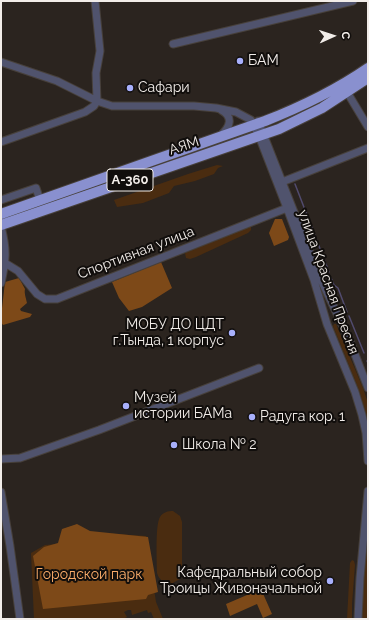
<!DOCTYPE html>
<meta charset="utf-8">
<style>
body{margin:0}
#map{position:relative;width:369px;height:620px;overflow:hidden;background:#2b241f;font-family:Raleway,sans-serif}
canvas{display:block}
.frame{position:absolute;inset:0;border:2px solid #f2ede9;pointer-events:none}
.north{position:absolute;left:313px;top:16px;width:40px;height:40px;-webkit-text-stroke:3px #110e0c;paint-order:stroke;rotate:87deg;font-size:11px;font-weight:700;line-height:16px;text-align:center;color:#f2ede9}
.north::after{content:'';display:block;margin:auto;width:14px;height:18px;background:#f2ede9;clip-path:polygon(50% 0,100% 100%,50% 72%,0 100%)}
</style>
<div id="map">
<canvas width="369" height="620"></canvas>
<div class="frame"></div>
<div class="north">С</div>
</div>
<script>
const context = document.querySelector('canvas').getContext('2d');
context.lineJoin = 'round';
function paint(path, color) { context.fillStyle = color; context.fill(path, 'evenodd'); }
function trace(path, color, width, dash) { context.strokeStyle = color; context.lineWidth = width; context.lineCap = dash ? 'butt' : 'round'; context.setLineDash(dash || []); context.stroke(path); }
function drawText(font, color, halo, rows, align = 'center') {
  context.font = font + ' Raleway,sans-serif'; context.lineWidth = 4; context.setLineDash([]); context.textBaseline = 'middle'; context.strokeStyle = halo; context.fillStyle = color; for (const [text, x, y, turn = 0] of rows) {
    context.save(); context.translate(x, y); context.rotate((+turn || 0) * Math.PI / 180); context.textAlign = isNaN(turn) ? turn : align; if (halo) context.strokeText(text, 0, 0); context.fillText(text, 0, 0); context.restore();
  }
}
const green = new Path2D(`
 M217,165L223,166L218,168L214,174L195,181L174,186L169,193L143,203L117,207L114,200L188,174Z
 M251,226V230L248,233L196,257L190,259L186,258L185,253Z
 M334,324H336L363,388L368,403V420L359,390L333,326Z
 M173,511L180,516L182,522V574L180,579L171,584C164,583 159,580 157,573C157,561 155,525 160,517C163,512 168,511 173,511Z
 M368,531L367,619H362L363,576Z
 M86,532L146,536L156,602L163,619H154L151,612L148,613L147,610L132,615L131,610H128L124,612L127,617L123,619H34L31,553L45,545L59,544Z
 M352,560L354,561L355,565L352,604V619H347L350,563Z`);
const forest = new Path2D(`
 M275,219H282L289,237L288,240L274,246L269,233Z
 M161,262L172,288L142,307L129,311L119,298L112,282Z
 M19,278L25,289C24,293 26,298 27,303L20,309L21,311L32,314L30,317L3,325L1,322V317L5,282Z
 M77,524L90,531L148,537L158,592L148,595L146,599L43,609L33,556L44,547L58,543L62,529Z
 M261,589L272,614L263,618L257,604L230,616L226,604Z`);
const stream = new Path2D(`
 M295,184L329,272
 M331,278L334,285L338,288L347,312
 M349,316L364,353
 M367,361L368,363`);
const minor = new Path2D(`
 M173,44L353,1
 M1,62L57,81L97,101L112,106H194L216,108L236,112L251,120L259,136L287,208L314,280L327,324L355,392L362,415L366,433L368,461
 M347,92L368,127
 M221,110C234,117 230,127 221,135
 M258,121L320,278L349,339L368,388
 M1,142L85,112L94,106L97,101L96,73L100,51L95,1
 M282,182L368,148
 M1,200L36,188L40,200
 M1,227C7,250 6,260 1,283
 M5,263L18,271L37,294L45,299H57L287,208
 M1,459L20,458L99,430L259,368
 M1,492L10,546L20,619
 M358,619L360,578L368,491`);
const highway = new Path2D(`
 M1,214L265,121C301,107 336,90 368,68
 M1,225L279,129L322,108L368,78`);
const markers = [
 [240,61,4,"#a8b0fc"],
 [130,88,4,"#a8b0fc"],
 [232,333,4,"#a8b0fc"],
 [126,406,4,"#a8b0fc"],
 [252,417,4,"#a8b0fc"],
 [174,445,4,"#a8b0fc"],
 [330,581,4,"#a8b0fc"]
];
const shields = [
 [130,180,46]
];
const shieldNames = [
 ["А-360",130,180]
];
const poiNames = [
 ["БАМ",248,61],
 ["Сафари",138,88],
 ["МОБУ ДО ЦДТ",224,325,"right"],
 ["г.Тында, 1 корпус",224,341,"right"],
 ["Музей",134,398],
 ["истории БАМа",134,414],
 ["Радуга кор. 1",260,417],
 ["Школа № 2",182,445],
 ["Кафедральный собор",322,573,"right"],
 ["Троицы Живоначальной",322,589,"right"]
];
const streetNames = [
 ["АЯМ",184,146,-18],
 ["Спортивная улица",136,253,-21],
 ["улица Красная Пресня",328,282,70]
];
const parkNames = [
 ["Городской парк",89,575]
];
paint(green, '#4a2c10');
paint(forest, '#7d4918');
trace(stream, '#514b6e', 1.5);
trace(minor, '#47403b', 9);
trace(highway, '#47403b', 12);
trace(minor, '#50536d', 7);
trace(highway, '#8990cf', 10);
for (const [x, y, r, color] of markers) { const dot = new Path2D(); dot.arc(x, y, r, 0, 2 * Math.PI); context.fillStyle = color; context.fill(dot); trace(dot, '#110e0c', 1.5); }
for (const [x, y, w] of shields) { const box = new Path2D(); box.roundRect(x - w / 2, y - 11, w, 22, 3); context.fillStyle = '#110e0c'; context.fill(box); trace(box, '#f2ede9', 1); }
drawText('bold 13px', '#f2ede9', null, shieldNames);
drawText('14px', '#f2ede9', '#110e0c', poiNames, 'left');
drawText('14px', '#f2ede9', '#110e0c', streetNames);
drawText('14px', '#faac6a', '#110e0c', parkNames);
</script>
